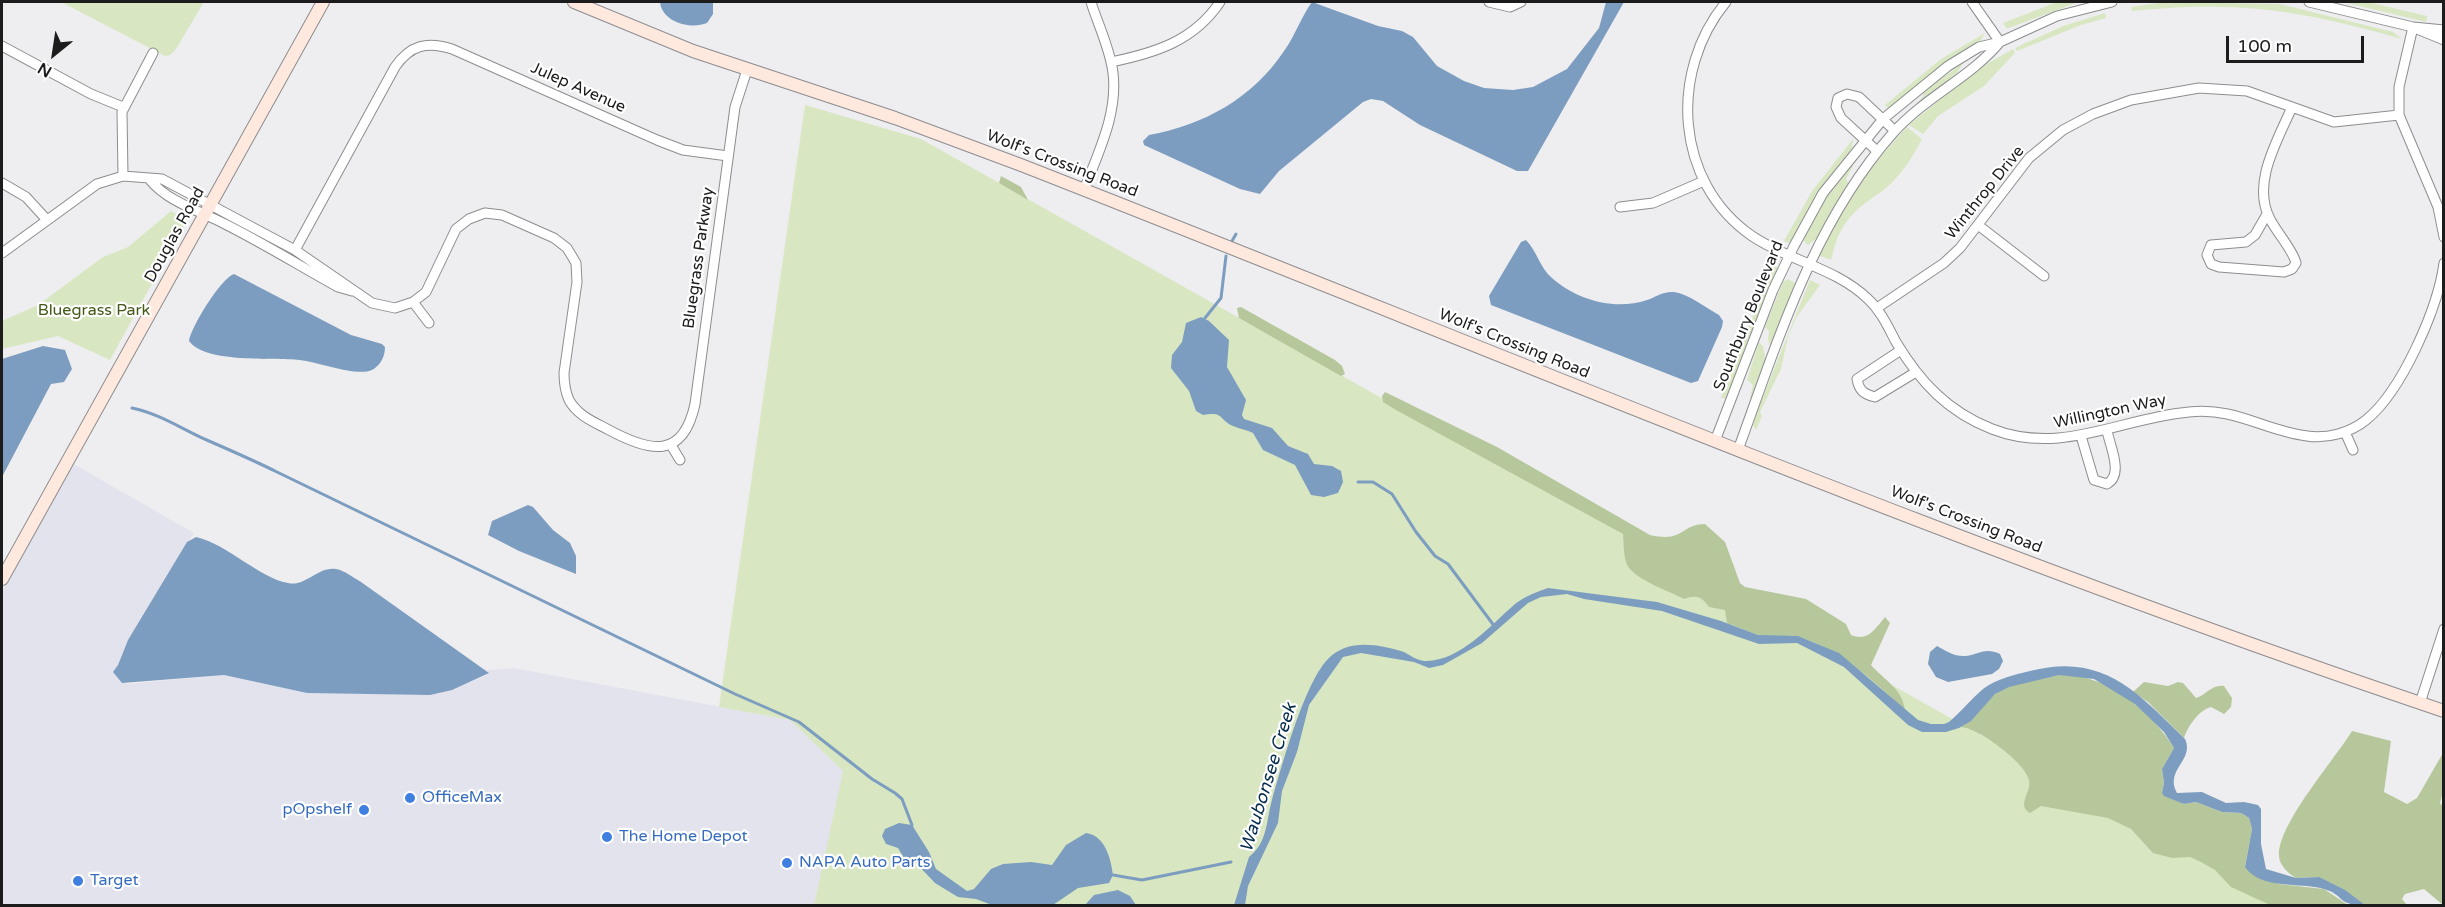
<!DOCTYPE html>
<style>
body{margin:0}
#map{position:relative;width:2445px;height:907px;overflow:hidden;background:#eeeef0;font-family:"Varela Round",sans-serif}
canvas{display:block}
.frame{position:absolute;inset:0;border:3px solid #1c1c1d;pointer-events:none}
.north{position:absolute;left:24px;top:24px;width:60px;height:60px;-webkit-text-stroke:4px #fff;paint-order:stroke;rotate:210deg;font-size:16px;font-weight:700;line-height:24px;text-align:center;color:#1c1c1d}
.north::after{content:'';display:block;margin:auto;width:21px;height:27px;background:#1c1c1d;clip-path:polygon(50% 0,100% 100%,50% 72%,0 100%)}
.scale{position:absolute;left:2226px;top:36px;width:138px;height:27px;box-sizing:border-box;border:3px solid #1c1c1d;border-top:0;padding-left:8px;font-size:18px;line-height:21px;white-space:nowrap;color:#1c1c1d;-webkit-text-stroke:4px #fff;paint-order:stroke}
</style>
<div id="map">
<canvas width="2445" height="907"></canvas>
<div class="frame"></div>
<div class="north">N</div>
<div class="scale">100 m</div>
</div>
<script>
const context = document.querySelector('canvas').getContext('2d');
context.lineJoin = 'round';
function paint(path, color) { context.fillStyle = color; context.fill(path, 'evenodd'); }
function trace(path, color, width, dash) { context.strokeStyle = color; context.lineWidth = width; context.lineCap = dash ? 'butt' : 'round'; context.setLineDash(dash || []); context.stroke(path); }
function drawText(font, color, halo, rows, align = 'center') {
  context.font = font + ' "Varela Round",sans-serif'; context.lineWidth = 4.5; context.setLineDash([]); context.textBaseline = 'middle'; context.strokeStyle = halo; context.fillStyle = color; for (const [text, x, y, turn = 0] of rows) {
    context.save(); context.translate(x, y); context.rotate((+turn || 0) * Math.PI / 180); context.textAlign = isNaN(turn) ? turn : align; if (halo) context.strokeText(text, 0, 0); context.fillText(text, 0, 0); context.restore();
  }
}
const built = new Path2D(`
 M72,463L194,533L122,653L118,665L127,684L224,675L307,693L430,695L486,676L488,670L514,668L790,720L844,771L814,905L2,906V592Z`);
const green = new Path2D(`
 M61,2H204L176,49L170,55L165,56Z
 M2057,2H2078L2009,28H2006L2003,23Z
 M2165,2L2280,4L2393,32L2402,39C2301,10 2237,0 2132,11L2131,7Z
 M2343,2H2368L2427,16L2426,22Z
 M2105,13L2106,18L2081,25L2017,51L2015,48L2063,26Z
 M1985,33L1979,43L1933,73L1893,106L1889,109L1885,105L1941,59Z
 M2013,49L2015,53L1984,86L1938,116L1923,134L1909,125L1973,72Z
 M1963,63L1957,73L1916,107L1923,96L1924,91Z
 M805,105L921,139L2283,905H814L843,771L790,720L719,707Z
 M1907,127L1922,139C1913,157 1901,175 1886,188C1869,201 1853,209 1842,229C1836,238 1834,250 1831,260L1820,256C1826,219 1881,155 1907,127Z
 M1853,139L1852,148L1815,198L1792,240L1789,243L1784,241L1812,191Z
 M1852,162L1853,166L1846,179L1849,184L1818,237L1808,245L1804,241C1809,213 1835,184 1852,162Z
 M171,211L187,220L110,360L58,336L2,349V321L38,305L103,257L128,247Z
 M1773,265L1778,268V271L1728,399L1721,398Z
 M1788,279L1796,284L1771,348L1768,340L1769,331L1765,327L1783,282Z
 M1810,280L1820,285L1796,318L1788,337L1781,369L1760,412L1762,416L1756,430L1753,425L1758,409Z
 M1759,342L1763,346L1766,360L1752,401L1750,397L1753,385L1747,380Z`);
const forest = new Path2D(`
 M1001,176L1021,187L1028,200L999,183Z
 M1241,307L1335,360L1342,366L1345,374L1341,376L1239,318L1237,308Z
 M1385,392L1497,447L1650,535C1684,543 1681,524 1705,524L1725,542L1740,583L1745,587L1806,599L1846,624L1851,635C1868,642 1875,629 1885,617L1890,623L1871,665C1884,680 1902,688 1905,710C1874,681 1840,649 1799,637C1791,634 1780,638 1771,637C1755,636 1742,628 1727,623L1725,610L1709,607C1701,596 1696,595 1684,599C1667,590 1641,582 1629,568C1623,560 1624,544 1623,534L1396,410L1383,402L1382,396Z
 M2058,675C2105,672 2151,711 2174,748L2162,769L2164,783L2162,793L2184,804L2196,802L2222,812L2241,813L2249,818L2252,829L2245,866L2279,884L2324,889L2348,905H2270L2231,887L2215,870L2201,862L2190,857L2172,858L2153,853L2131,829L2108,818L2041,806L2030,813C2016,805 2032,792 2029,780C2025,762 1978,728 1961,727C1975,718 1982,704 1995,694C2012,682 2039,680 2058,675Z
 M2144,682L2168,686L2178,682L2183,683L2196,698C2206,695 2212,684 2224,686L2232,698L2231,707L2224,714L2211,707C2199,710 2188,726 2184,738L2148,702L2133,692Z
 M2352,731L2391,741L2384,792L2407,804L2417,798L2443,753V792L2440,803L2444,808L2443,905L2424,889L2405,894L2402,899L2407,905H2365L2319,877L2296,878C2289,874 2279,865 2279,856C2277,825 2335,759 2352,731Z`);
const water = new Path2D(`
 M660,2H713V14L707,23C690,30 662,22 660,2Z
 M1312,2L1378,26L1402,31L1413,37L1437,66L1464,81L1484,88L1513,90L1533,87L1567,69L1599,28L1606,2H1624L1528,171H1517L1420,125L1383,101L1371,99L1363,102L1279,171L1260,194L1240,189L1144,145L1143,141L1149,135C1204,125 1253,98 1284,51C1295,36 1301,17 1312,2Z
 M1526,240C1537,251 1540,268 1552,278C1577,300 1615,311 1647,300C1656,297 1663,291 1674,292C1689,294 1706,308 1719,315L1723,321L1722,327L1698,381L1691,383L1491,305L1489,296L1521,242Z
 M234,274L351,335L382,344L385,347C385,356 381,365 372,370C357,377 318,362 300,360C273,357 206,364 189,341C191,327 221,278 234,274Z
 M1201,317L1209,321L1229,340L1227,367L1246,400L1242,415L1244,419L1272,428L1288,446L1308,454L1314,464L1332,466L1341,471L1343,482L1338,493L1324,497L1311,495L1295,465L1263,450L1253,433C1247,430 1240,429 1233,426C1218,419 1224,411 1203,415L1196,411L1189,391L1171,368L1172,355L1182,342L1186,323Z
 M43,346L65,350L72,369L64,382L51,384L2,477V359Z
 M528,505L533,507L553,530L570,543L576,556V574L519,551L488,535L492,521Z
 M196,537C229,545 259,578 288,583C306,587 318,566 336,569C344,570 354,578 361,582L489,673L452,690L430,695L307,693L224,675L122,683L113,672L118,665L128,640L187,542Z
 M1548,588L1657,602L1721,621L1758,635L1798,636L1839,653L1918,720L1931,724H1944L1949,722C1961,712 1971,699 1983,689C1996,679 2014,675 2030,671C2103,652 2137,692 2185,739C2195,760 2164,770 2177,793L2202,792L2226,803L2244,802L2258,805L2261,809V844L2266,869L2296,878L2319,877L2345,890L2365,905C2337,906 2345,895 2324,889C2300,882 2261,890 2245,867L2252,829L2249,818L2241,813L2222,812L2196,802L2184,804L2164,796L2162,793L2164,783L2162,769L2174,748L2164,732L2135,704L2094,679L2059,675L2009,687L1995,694L1971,721L1959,728L1946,732H1922L1908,725L1844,667L1797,643L1759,644L1662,611L1584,599L1567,594L1541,597L1528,603L1482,643L1443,665L1429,668L1414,662L1361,653L1343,657L1309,705L1297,752L1282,791L1278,823L1248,886L1245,905H1234L1249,857C1268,842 1266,821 1272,800C1282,765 1304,685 1327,660C1347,638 1378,644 1404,652C1410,655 1418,661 1425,661C1459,662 1492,624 1515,604C1525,596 1537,592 1548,588Z
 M1937,646C1946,651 1955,657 1966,656C1980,654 1985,647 2000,654L2003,661L1999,669L1992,674L1948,682L1936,677L1928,664L1930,652Z
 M899,823L912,825L929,852L936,869L967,891L974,889L991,869L1003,864L1031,862L1052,865L1066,845L1086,833C1105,835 1111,859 1113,875L1109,883L1078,888L1053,905H992L976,899L958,897L948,891L935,883L915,862L904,858L898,848L886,844L882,836L885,829Z
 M1118,890L1130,896L1136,905H1085L1094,895Z`);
const stream = new Path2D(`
 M1232,241L1236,234
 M1205,318L1221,298L1226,256
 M132,408C161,414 183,430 209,441C232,451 255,461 277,472L735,694L799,722L872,779L895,793L902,799L912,825
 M1358,482H1373L1392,494L1416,532L1435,556L1448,564L1495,627
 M1113,875L1142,880L1231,862`);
const street = new Path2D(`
 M1489,2L1510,7L1521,2
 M1726,2C1669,71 1674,182 1752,236C1789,261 1836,268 1868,299C1881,311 1888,327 1896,342C1920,382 1948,412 1992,429C2061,456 2121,418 2189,412C2237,407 2264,431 2307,436C2327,439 2350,433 2366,420C2402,391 2438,308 2444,263
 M1972,2L2000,42
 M2309,2L2413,27L2444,30
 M2413,27L2399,87V115L2438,207L2444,237
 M2417,29L2444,40
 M2,46L91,94L123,107
 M1111,62C1155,53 1194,41 1220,2
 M1877,151L1841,118L1836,107L1838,98L1847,94L1859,97L1895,131
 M123,176L122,112L153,53
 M150,180C168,202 200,211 225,224C263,243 300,266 338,287L352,291
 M2,183L26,197L47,220
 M1084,190C1098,153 1118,114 1113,73C1110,48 1098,25 1091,2
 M1620,207L1653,203L1704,181
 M2267,214L2255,235L2246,242L2211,245L2207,255L2211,264L2219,267L2284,272L2292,269L2296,263C2293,250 2277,233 2270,219C2251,183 2278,140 2292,107
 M1978,225L2044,276
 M295,250L395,67C410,45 427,41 452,49L657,140L683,150L728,156
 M2,253L97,184L123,176L162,179L295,250L372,303L395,308L413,302L426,292L456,229L469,219L485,213L502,215L554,238L567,248L576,263L577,282L564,373C564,383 565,391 569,400C578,416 594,422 609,430C650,452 683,460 695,404L735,107L747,70
 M413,302L429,323
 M1877,308L1944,263L1960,248L2029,158L2063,130L2093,114L2131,100L2199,88L2247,91L2334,122L2399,115
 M1901,350L1857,379C1859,390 1863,394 1875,397L1916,372
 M2345,432L2353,450
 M2081,436L2094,480L2107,484C2124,475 2110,446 2107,431
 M1715,441L1773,290L1794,246L1823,193L1883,119L1948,66L1979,47L2000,42L2057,16L2112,2
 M671,445L680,460
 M1738,450C1778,340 1814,222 1893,133C1925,97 1971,77 2000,42
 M2420,703L2444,629`);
const secondary = new Path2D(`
 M574,2L693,51L895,118L1021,165C1494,350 1962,549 2444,711
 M2,579L323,2`);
const markers = [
 [410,798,6,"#3f7fe0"],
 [364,810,6,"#3f7fe0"],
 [607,837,6,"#3f7fe0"],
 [787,863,6,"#3f7fe0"],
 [78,881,6,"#3f7fe0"]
];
const streetNames = [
 ["Julep Avenue",578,88,24],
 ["Wolf's Crossing Road",1062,164,21],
 ["Winthrop Drive",1985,193,-51],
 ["Douglas Road",175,235,-61],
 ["Bluegrass Parkway",699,258,-82],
 ["Southbury Boulevard",1749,316,-68],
 ["Wolf's Crossing Road",1514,344,22],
 ["Willington Way",2110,412,-12],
 ["Wolf's Crossing Road",1966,520,21]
];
const parkNames = [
 ["Bluegrass Park",94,311]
];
const shopNames = [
 ["OfficeMax",422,798],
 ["pOpshelf",352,810,"right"],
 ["The Home Depot",619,837],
 ["NAPA Auto Parts",799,863],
 ["Target",90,881]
];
const waterNames = [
 ["Waubonsee Creek",1269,778,-73]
];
paint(built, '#e2e3ed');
paint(green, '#d8e7c2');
paint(forest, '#b6c79b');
paint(water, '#7c9dbf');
trace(stream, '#7c9dbf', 3);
trace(street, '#8c8d8f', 11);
trace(secondary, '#8c8d8f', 14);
trace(street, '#fff', 9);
trace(secondary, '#ffe8dd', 12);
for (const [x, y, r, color] of markers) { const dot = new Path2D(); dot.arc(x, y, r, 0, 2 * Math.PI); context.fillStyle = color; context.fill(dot); trace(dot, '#fff', 2); }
drawText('16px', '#1c1c1d', '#fff', streetNames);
drawText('16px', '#445818', '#fff', parkNames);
drawText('16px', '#366cbe', '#fff', shopNames, 'left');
drawText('italic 18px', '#062d4e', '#fff', waterNames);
</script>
